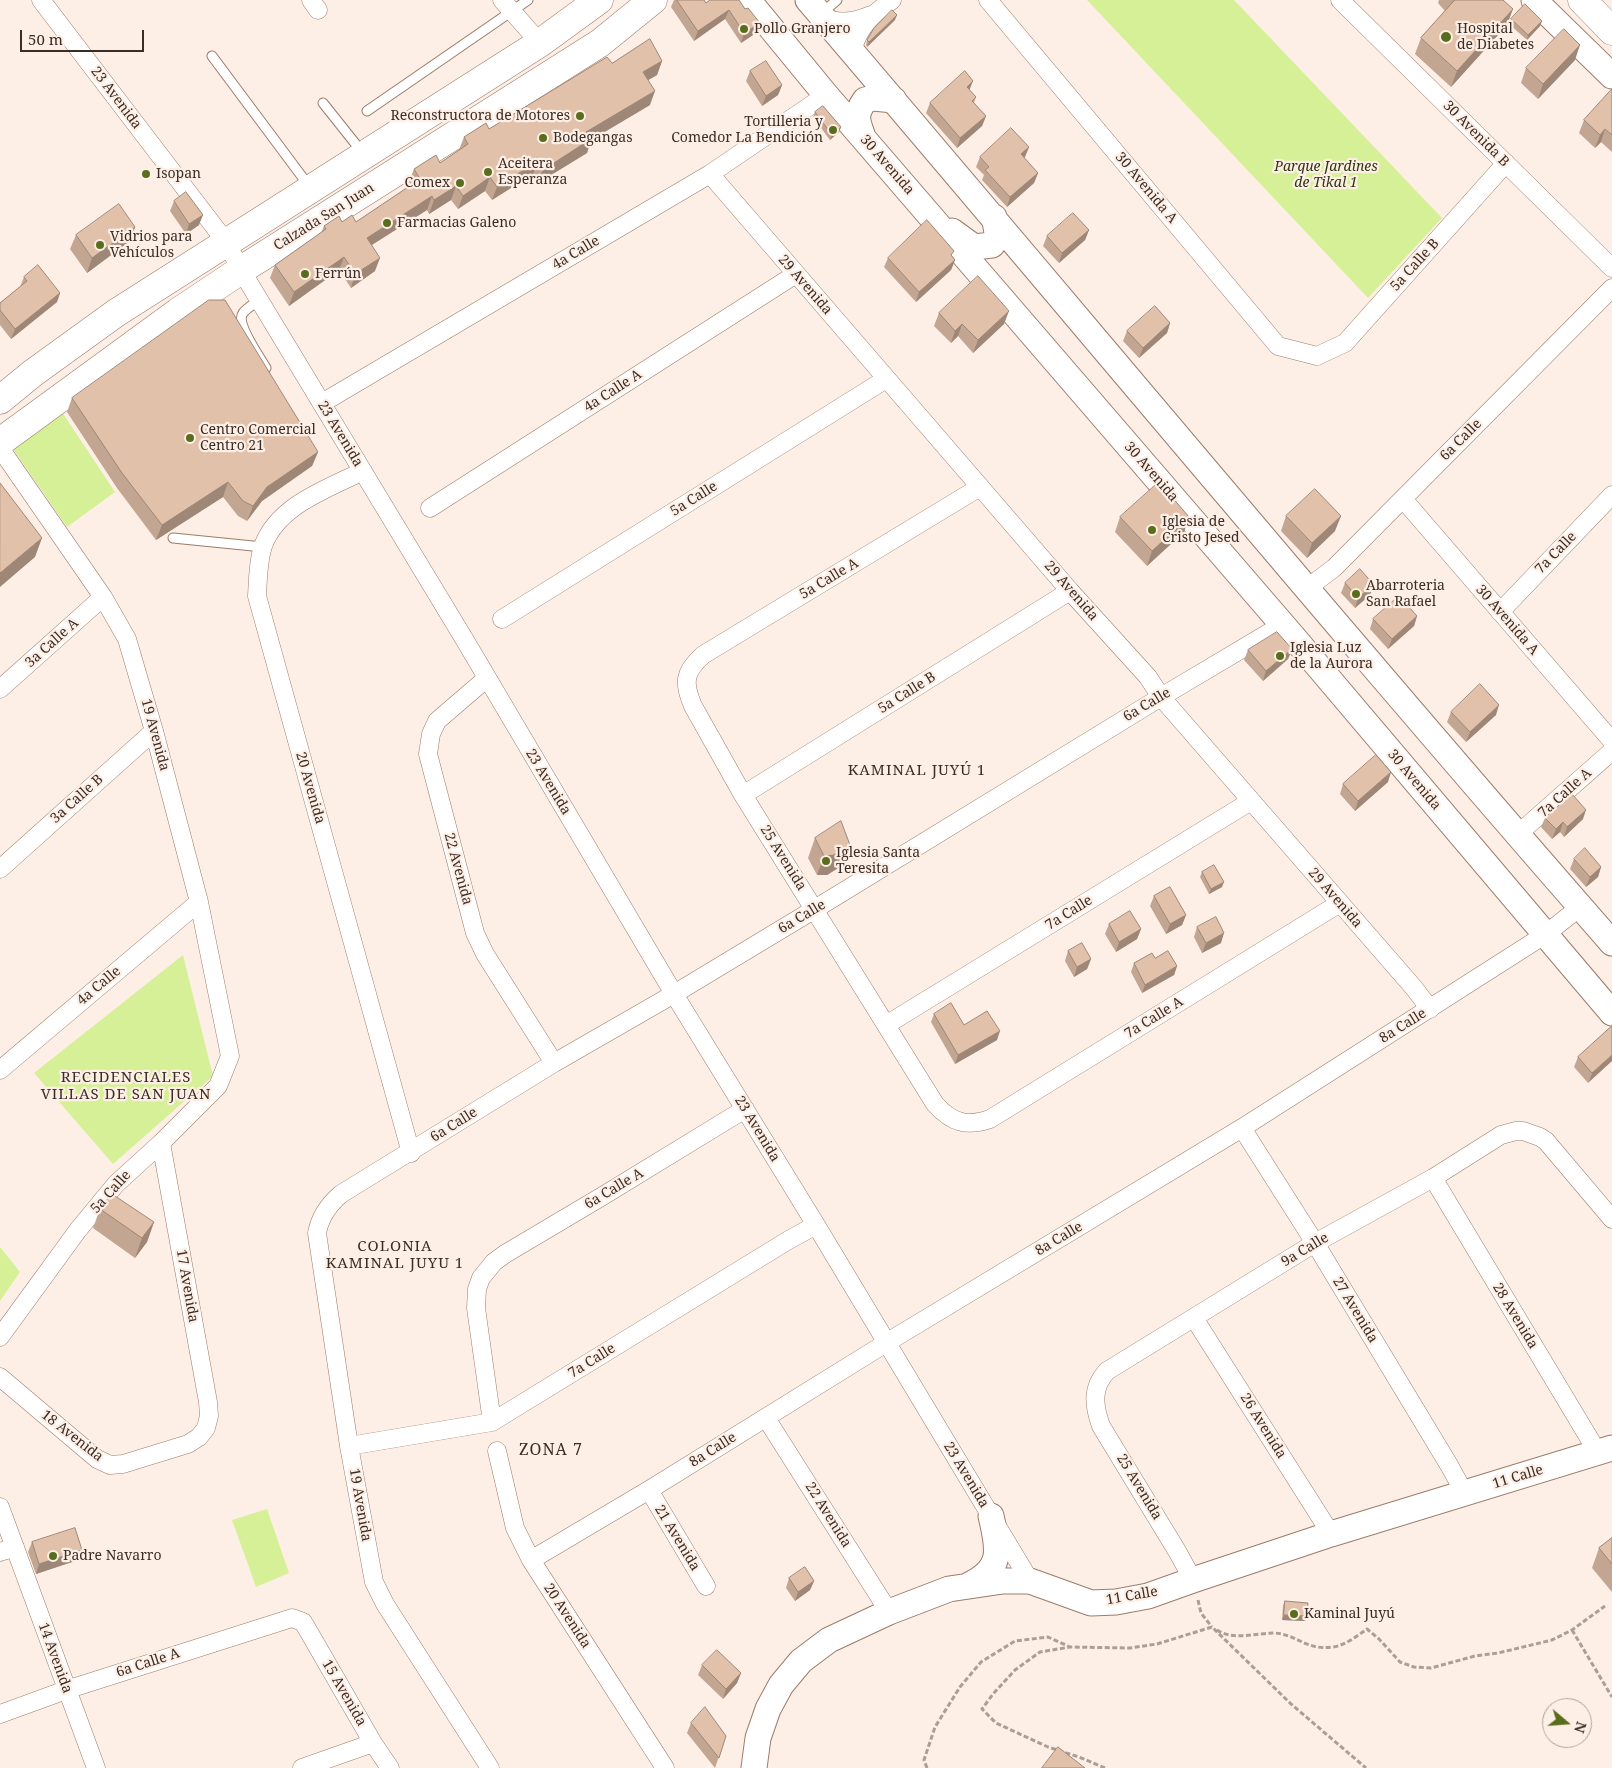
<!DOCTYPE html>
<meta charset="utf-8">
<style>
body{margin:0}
#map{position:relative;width:1612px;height:1768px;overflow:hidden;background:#feefe6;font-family:"Noto Serif",serif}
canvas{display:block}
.north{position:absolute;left:1542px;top:1698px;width:50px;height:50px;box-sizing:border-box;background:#feefe6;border:1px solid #b0a199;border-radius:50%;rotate:108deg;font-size:14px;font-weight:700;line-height:20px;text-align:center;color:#3a2d25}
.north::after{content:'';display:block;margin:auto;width:18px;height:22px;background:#596e1d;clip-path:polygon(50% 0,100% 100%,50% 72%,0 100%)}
.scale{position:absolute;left:20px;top:30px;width:124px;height:22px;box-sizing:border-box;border:2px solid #3a2d25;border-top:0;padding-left:6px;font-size:15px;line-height:18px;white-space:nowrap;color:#3a2d25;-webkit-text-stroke:4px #feefe6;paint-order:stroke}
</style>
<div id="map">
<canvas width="1612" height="1768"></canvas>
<div class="north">N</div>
<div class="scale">50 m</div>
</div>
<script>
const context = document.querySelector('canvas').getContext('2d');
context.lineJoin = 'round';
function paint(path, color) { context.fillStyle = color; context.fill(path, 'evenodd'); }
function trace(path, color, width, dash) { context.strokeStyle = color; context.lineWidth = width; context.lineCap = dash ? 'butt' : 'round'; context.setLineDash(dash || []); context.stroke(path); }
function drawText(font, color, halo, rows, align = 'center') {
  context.font = font + ' "Noto Serif",serif'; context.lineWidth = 4.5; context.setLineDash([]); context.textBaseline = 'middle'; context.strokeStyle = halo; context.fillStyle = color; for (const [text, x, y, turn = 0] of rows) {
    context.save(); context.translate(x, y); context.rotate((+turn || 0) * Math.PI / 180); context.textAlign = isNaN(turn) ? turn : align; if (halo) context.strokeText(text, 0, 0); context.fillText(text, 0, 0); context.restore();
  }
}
const green = new Path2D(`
 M1087,0H1234L1442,218L1368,298Z
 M60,409L115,492L67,527L11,446Z
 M183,955L213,1076L113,1164L34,1073Z
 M0,1247L20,1272L0,1301Z
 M267,1509L289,1573L256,1587L232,1520Z`);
const path = new Path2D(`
 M1198,1600L1201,1613L1212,1627
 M1217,1630C1233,1641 1256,1633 1274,1633C1297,1634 1306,1651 1333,1647C1346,1645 1357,1636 1367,1629L1379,1639L1400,1662L1414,1667L1431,1668L1475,1656L1498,1653L1552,1640L1572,1630L1605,1606
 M1572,1630L1612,1697
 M927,1768L924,1760L935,1727L960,1687L981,1662L1015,1641L1048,1637L1070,1647
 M1105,1768L1079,1757L1048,1747L996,1723L982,1709L993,1694L1015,1670L1040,1652L1070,1647L1130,1648L1157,1644L1212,1627L1291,1704L1366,1768`);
const lane = new Path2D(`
 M822,13L837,0
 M212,56L309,186
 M323,103L362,152
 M367,111L528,0
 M259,300C254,304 247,308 243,313C235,323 260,357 266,368
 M173,538L263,547`);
const street = new Path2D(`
 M41,0L226,242L241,270L466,642L674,994L816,1225L1030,1581
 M311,0L318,10
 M502,0L540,43
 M988,0L1278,346L1317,356L1345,343L1506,163
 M1340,0L1612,268
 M822,15C836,26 856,21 871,15
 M856,56L853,48C860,25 873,14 892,0
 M710,174L1070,591L1148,677L1161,697L1414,988L1430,1009
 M322,403L710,174L826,95
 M0,448L103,597L127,639L154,731L199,902L230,1056L218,1086L161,1143L116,1184L78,1230L0,1337
 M363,471C327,489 278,505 263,546C258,561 258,580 257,596L411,1153
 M980,487L703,655C684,672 683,683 693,706L743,795L935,1104C952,1123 967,1127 990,1119L1340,903
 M1403,499L1612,741
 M430,508L796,274
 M1306,589L1334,568L1612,288
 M1500,612L1612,495
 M502,619L886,379
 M487,678L437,721L431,734L428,754L475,933L485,954L554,1063
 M0,689L103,597
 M743,795L1070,591
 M1518,834L1612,751
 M0,869L154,731
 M886,1025L1251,801
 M0,1070L199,902
 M1242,1128L1315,1243L1449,1465L1465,1494
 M1433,1178L1598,1453
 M1194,1318L1331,1534
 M0,1377L97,1459L110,1465L123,1464L188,1444L199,1437L206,1428L209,1416L208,1402L161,1143
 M766,1418L889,1612
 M492,1422L476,1308L477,1289L481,1278L494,1262L505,1254L601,1197L745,1109
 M349,1446L492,1422L787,1241L816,1225
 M497,1451L515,1528L531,1560L665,1768
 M649,1490L706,1586
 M0,1507L96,1768
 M0,1552L15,1547
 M531,1560L649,1490L886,1343L1242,1128L1546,934L1580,907
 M1193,1580L1177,1551L1101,1426C1094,1406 1091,1388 1107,1371L1315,1243L1433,1178L1501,1135L1516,1131H1523L1540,1137L1546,1141L1612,1219
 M0,1714L66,1690L292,1618L303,1622L306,1627L373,1743L390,1768
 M302,1768L373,1743
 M490,1768L385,1604L374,1582L349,1446L317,1233C320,1217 328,1205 341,1194L554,1063L674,994L815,909L1161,697L1282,625`);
const secondary = new Path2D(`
 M748,0L826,95L1295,639L1612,1013
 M808,0C1076,314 1340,632 1612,943
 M1534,0L1612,76
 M863,137C857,120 854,116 865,100L873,98L894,100
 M952,231L974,247L992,245C1000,236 996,228 994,217
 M969,1585C1005,1568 998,1547 991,1516
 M754,1768L758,1738L768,1709L781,1685L801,1661L829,1640L889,1612L949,1589L1003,1581H1030L1091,1603L1116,1602L1148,1596L1193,1580L1331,1534L1612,1448`);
const primary = new Path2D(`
 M0,400L33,373L116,313L540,43L599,0
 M0,442L178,312L241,270L600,43L653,0`);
const highway = new Path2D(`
 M1582,0L1612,31`);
const wall = new Path2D(`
 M674,0H704L706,3L745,9L756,33L741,43L725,19L694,41L671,7Z
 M1439,0H1503L1507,25L1451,87L1415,54L1421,38L1445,11L1438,3Z
 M1511,19L1540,26L1527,40L1509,24Z
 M895,20L867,47L866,45L867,40Z
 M1575,60L1538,99L1521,83L1526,68Z
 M662,61L657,75L648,80L650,105L591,140L587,153L538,183L533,174L492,200L485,191L458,209L451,200L429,214L427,210L372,245L375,271L351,288L339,270L289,306L270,278L275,265L321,233L324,226L342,222H356L411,185L409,182L414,169L440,163L459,150L464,137L489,129L612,63Z
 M750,71L782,85L778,95L762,106L746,81Z
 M1612,89V152L1601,142L1595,148L1579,133L1584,120Z
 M969,90L976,97L974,103L986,116L982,126L957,148L926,113L930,103Z
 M815,112L841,127L839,132L830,140L813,117Z
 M1029,147L1024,158L1038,173L1034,183L1007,207L982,180L984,175L976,167L980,157Z
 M174,201L199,225L186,234L170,211Z
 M135,227L130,241L87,273L70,249L76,235Z
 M1089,230L1085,240L1059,263L1043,246L1047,236Z
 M952,256L955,260L951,270L916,302L884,267L888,258Z
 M24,277L60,293L57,302L11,339L0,325V303L20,287Z
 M939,313L1004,324L973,353L958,336L951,343L934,326Z
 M1170,323L1167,333L1139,358L1123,341L1127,331Z
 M72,398L318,452L312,466L262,501L247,521L238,516L223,497L156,540L117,488L67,412Z
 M1286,516L1335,531L1307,558L1281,531Z
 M1120,517H1189L1184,532L1147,566L1115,532Z
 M1345,583L1370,595L1355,608L1341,593Z
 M1417,616L1414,626L1388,649L1370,629L1373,619Z
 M1292,649L1288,659L1263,681L1244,660L1248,650Z
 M1451,712L1496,715L1466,742L1447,722Z
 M1388,782L1355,811L1340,794L1343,784Z
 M1545,818L1583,819L1564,837L1560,832L1552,839L1541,827Z
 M815,838L850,845L843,865L827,875H817L808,858Z
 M1574,859L1601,867L1598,877L1586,887L1570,869Z
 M1202,872L1222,887L1209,894L1200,877Z
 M1154,896L1186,915L1182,925L1166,934L1150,906Z
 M1109,924L1141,929L1137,939L1116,952L1105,934Z
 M1197,927L1221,943L1202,953L1194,937Z
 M1068,951L1091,959L1087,969L1074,977L1065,961Z
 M1155,958L1177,966L1174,975L1142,993L1131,972L1134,963Z
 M934,1014L964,1025L997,1040L955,1064L931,1022Z
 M1612,1026L1588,1083L1574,1067L1578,1057Z
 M100,1209L154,1222L147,1242L135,1258L93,1228Z
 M1612,1538V1592L1592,1568L1599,1548Z
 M32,1542L78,1560L36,1574L28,1552Z
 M789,1578L814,1581L810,1590L795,1601L786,1588Z
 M1285,1601L1307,1616L1305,1621L1282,1620L1283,1606Z
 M702,1665L741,1673L737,1683L723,1699L698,1675Z
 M691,1723L726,1736L715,1768L687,1733Z`);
const shadedWall = new Path2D(`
 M1513,9L1507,25L1451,87L1457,71Z
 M729,10L725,19L694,41L698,31Z
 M897,15L895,20L867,47L869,42Z
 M1542,21L1540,26L1527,40L1528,35Z
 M760,23L756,33L741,43L744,33Z
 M1580,45L1575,60L1538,99L1543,84Z
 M662,61L657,75L638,86L643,72Z
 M973,81L969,91L967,87Z
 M782,85L778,95L762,106L766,96Z
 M655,91L650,105L591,140L587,153L538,183L543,170L586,132Z
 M986,116L982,126L957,148L960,138Z
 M841,127L839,132L830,140L832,135Z
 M1605,129L1601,142L1595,148L1600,135Z
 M1029,147L1025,157L1018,164L1021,154Z
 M538,161L533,174L492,200L497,187Z
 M1038,173L1034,183L1007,207L1010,197Z
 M490,177L485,191L458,209L463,196Z
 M456,186L451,200L429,214L434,200Z
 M432,196L427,210L362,251L367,238Z
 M203,215L199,225L186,234L189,224Z
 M135,227L130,241L87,273L92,258Z
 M1089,230L1085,240L1059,263L1062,253Z
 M344,257L339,270L289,306L294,292Z
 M380,258L375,271L351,288L355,274Z
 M955,260L951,270L916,302L919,292Z
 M60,293L57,302L11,339L15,329Z
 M1009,311L1004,324L973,353L978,340Z
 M1170,323L1167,333L1139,358L1143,348Z
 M962,324L958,336L951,343L955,331Z
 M318,452L312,466L262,501L247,521L253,506L267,487Z
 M228,482L223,497L156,540L162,525Z
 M1341,516L1335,531L1307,558L1312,543Z
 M1189,517L1184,532L1147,566L1152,551Z
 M42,538L35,557L0,587V573Z
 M1374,585L1370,595L1355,608L1358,598Z
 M1417,616L1414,626L1388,649L1392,639Z
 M1292,649L1288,659L1263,681L1266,671Z
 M1499,705L1496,715L1466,742L1470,732Z
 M1391,772L1388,782L1355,811L1358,801Z
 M1586,810L1583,819L1564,837L1567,827Z
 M1563,822L1560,832L1552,839L1556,829Z
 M850,845L843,865L827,875H817L824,856Z
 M1601,867L1598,877L1586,887L1590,877Z
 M1224,882L1222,887L1209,894L1211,889Z
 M1186,915L1182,925L1166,934L1170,924Z
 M1141,929L1137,939L1116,952L1119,942Z
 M1224,933L1221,943L1202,953L1206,943Z
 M1091,959L1087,969L1074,977L1077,967Z
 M1177,966L1174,975L1142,993L1145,985Z
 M1000,1031L997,1040L955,1064L958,1055Z
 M1612,1055V1061L1588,1083L1592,1073Z
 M154,1222L147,1242L135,1258L142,1238Z
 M82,1550L78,1560L36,1574L39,1564Z
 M814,1581L810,1590L795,1601L798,1592Z
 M1284,1615L1307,1616L1305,1621L1282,1620Z
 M741,1673L737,1683L723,1699L726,1689Z`);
const building = new Path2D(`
 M677,0H704L706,3L710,0H739L745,9L748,8L760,23L744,33L729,10L698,31Z
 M1455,0H1503L1513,9L1457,71L1421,38Z
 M1525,4L1542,21L1528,35L1511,19Z
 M892,10L897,15L869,42L867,40L874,28Z
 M1564,29L1580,45L1543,84L1526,68Z
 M650,39L662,61L643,72L655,91L586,132L591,139L543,170L538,161L497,187L490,177L463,196L456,186L434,200L432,196L367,238L380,258L355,274L344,257L294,292L275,265L326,229L324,226L339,216L342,222L352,215L356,222L420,179L414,169L436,155L440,163L468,144L464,137L486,123L489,129L607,57L612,63Z
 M766,61L782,85L766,96L750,71Z
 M965,71L973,81L967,87L976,97L972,101L986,116L960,138L930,103Z
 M1612,89V135L1605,129L1600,135L1584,120Z
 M823,106L841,127L832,135L815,112Z
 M1011,128L1029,147L1021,154L1038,173L1010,197L985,170L989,167L980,157Z
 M186,192L203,215L189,224L174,201Z
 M119,204L135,227L92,258L76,235Z
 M1073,213L1089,230L1062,253L1047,236Z
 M927,220L954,251L951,255L955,260L919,292L888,258Z
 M38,265L60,293L15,329L0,310V303L27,281L24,277Z
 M978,276L1009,311L978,340L962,324L955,331L939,313Z
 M209,300H225L318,452L267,487L253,506L243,501L228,482L162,525L122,473L72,398Z
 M1155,306L1170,323L1143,348L1127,331Z
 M1159,482L1189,517L1152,551L1120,517Z
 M0,483L42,538L0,573Z
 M1315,489L1341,516L1312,543L1286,516Z
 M1360,569L1374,585L1358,598L1345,583Z
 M1399,596L1417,616L1392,639L1373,619Z
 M1277,632L1292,649L1266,671L1248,650Z
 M1480,684L1499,705L1470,732L1451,712Z
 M1376,755L1391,772L1358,801L1343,784Z
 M1572,794L1586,810L1567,827L1563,822L1556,829L1545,818Z
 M841,821L850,845L834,855L824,856L815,838Z
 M1585,848L1601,867L1590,877L1574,859Z
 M1214,865L1224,882L1211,889L1202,872Z
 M1170,887L1186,915L1170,924L1154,896Z
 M1130,911L1141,929L1119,942L1109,924Z
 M1216,917L1224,933L1206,943L1197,927Z
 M1082,943L1091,959L1077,967L1068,951Z
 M1168,951L1177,966L1145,985L1134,963L1152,953L1155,958Z
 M951,1003L964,1025L987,1011L1000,1031L958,1055L934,1014Z
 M1612,1026V1055L1592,1073L1578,1057Z
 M112,1194L154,1222L142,1238L100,1209Z
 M75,1528L82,1550L39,1564L32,1542Z
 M1612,1538V1564L1599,1548Z
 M805,1567L814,1581L798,1592L789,1578Z
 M1285,1601L1308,1603L1307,1616L1284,1615Z
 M717,1650L741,1673L726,1689L702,1665Z
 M705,1707L726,1736L719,1758L691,1723Z
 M1058,1747L1085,1768H1042Z`);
const markers = [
 [744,29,5,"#596e1d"],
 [1446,37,6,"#596e1d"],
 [580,116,5,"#596e1d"],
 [833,130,5,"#596e1d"],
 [543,138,5,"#596e1d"],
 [488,172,5,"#596e1d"],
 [146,174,5,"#596e1d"],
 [460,183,5,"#596e1d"],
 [387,223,5,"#596e1d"],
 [100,245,5,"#596e1d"],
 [305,274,5,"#596e1d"],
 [190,438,5,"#596e1d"],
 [1152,530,5,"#596e1d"],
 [1356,594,5,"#596e1d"],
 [1280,656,5,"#596e1d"],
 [826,861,5,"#596e1d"],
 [53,1556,5,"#596e1d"],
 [1294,1614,5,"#596e1d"]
];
const poiNames = [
 ["Pollo Granjero",754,29],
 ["Hospital",1457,29],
 ["de Diabetes",1457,45],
 ["Reconstructora de Motores",570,116,"right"],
 ["Tortilleria y",823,122,"right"],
 ["Comedor La Bendición",823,138,"right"],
 ["Bodegangas",553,138],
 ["Aceitera",498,164],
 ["Esperanza",498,180],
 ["Isopan",156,174],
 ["Comex",450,183,"right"],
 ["Farmacias Galeno",397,223],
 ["Vidrios para",110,237],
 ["Vehículos",110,253],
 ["Ferrún",315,274],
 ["Centro Comercial",200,430],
 ["Centro 21",200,446],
 ["Iglesia de",1162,522],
 ["Cristo Jesed",1162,538],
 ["Abarroteria",1366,586],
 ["San Rafael",1366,602],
 ["Iglesia Luz",1290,648],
 ["de la Aurora",1290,664],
 ["Iglesia Santa",836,853],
 ["Teresita",836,869],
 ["Padre Navarro",63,1556],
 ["Kaminal Juyú",1304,1614]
];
const streetNames = [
 ["23 Avenida",116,98,53],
 ["30 Avenida B",1476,134,45],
 ["30 Avenida",887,165,49],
 ["30 Avenida A",1146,188,50],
 ["Calzada San Juan",324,217,-32],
 ["4a Calle",576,253,-31],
 ["5a Calle B",1415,265,-48],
 ["29 Avenida",805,285,49],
 ["4a Calle A",613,391,-33],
 ["23 Avenida",340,434,59],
 ["6a Calle",1461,440,-45],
 ["30 Avenida",1151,472,49],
 ["5a Calle",694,499,-32],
 ["7a Calle",1556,553,-46],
 ["5a Calle A",829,579,-31],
 ["29 Avenida",1071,591,49],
 ["30 Avenida A",1507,620,49],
 ["3a Calle A",52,643,-42],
 ["5a Calle B",907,693,-32],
 ["6a Calle",1147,705,-31],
 ["19 Avenida",155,735,75],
 ["30 Avenida",1414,780,50],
 ["23 Avenida",548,782,59],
 ["20 Avenida",310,788,74],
 ["7a Calle A",1565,793,-42],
 ["3a Calle B",77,799,-42],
 ["25 Avenida",783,858,58],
 ["22 Avenida",458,869,75],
 ["29 Avenida",1335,898,49],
 ["7a Calle",1069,913,-32],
 ["6a Calle",802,917,-31],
 ["4a Calle",99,986,-40],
 ["7a Calle A",1154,1018,-32],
 ["8a Calle",1403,1026,-32],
 ["6a Calle",454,1125,-32],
 ["23 Avenida",757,1129,59],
 ["6a Calle A",614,1189,-31],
 ["5a Calle",111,1192,-48],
 ["8a Calle",1059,1239,-31],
 ["9a Calle",1305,1250,-31],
 ["17 Avenida",187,1286,80],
 ["27 Avenida",1355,1310,59],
 ["28 Avenida",1515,1316,59],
 ["7a Calle",592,1361,-32],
 ["26 Avenida",1263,1426,58],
 ["18 Avenida",72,1436,38],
 ["8a Calle",713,1450,-32],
 ["23 Avenida",966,1475,59],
 ["11 Calle",1518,1477,-17],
 ["25 Avenida",1139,1487,59],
 ["19 Avenida",360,1505,80],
 ["22 Avenida",828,1515,58],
 ["21 Avenida",677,1538,59],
 ["11 Calle",1132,1596,-10],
 ["20 Avenida",567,1616,57],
 ["14 Avenida",55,1658,70],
 ["6a Calle A",148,1663,-18],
 ["15 Avenida",344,1693,60]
];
const parkNames = [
 ["Parque Jardines",1326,167],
 ["de Tikal 1",1326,183]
];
const neighbourhoodNames = [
 ["KAMINAL JUYÚ 1",917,771],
 ["RECIDENCIALES",126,1078],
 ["VILLAS DE SAN JUAN",126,1095],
 ["COLONIA",395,1247],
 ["KAMINAL JUYU 1",395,1264]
];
const quarterNames = [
 ["ZONA 7",551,1450]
];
paint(green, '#d6f097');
trace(lane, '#9c7c69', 11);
trace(street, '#9c7c69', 19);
trace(secondary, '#9c7c69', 27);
trace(primary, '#9c7c69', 29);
trace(highway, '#9c7c69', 29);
trace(path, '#ac9e95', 3, [5, 2.5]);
trace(lane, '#fff', 9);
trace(street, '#fff', 18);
trace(secondary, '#fff', 25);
trace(primary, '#fff', 28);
trace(highway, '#fff', 28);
paint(wall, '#c2a692');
paint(shadedWall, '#9e8777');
paint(building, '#e2c1aa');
trace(building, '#9e8777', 1);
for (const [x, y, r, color] of markers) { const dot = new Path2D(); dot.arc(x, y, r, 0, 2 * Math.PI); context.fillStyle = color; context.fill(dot); trace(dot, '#feefe6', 2); }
drawText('14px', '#3a2d25', '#feefe6', poiNames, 'left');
drawText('14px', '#3a2d25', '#feefe6', streetNames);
drawText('italic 14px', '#2c370e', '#feefe6', parkNames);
context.letterSpacing = '1px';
drawText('15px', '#3a2d25', '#feefe6', neighbourhoodNames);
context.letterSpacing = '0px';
context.letterSpacing = '1px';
drawText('16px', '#3a2d25', '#feefe6', quarterNames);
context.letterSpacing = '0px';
</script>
